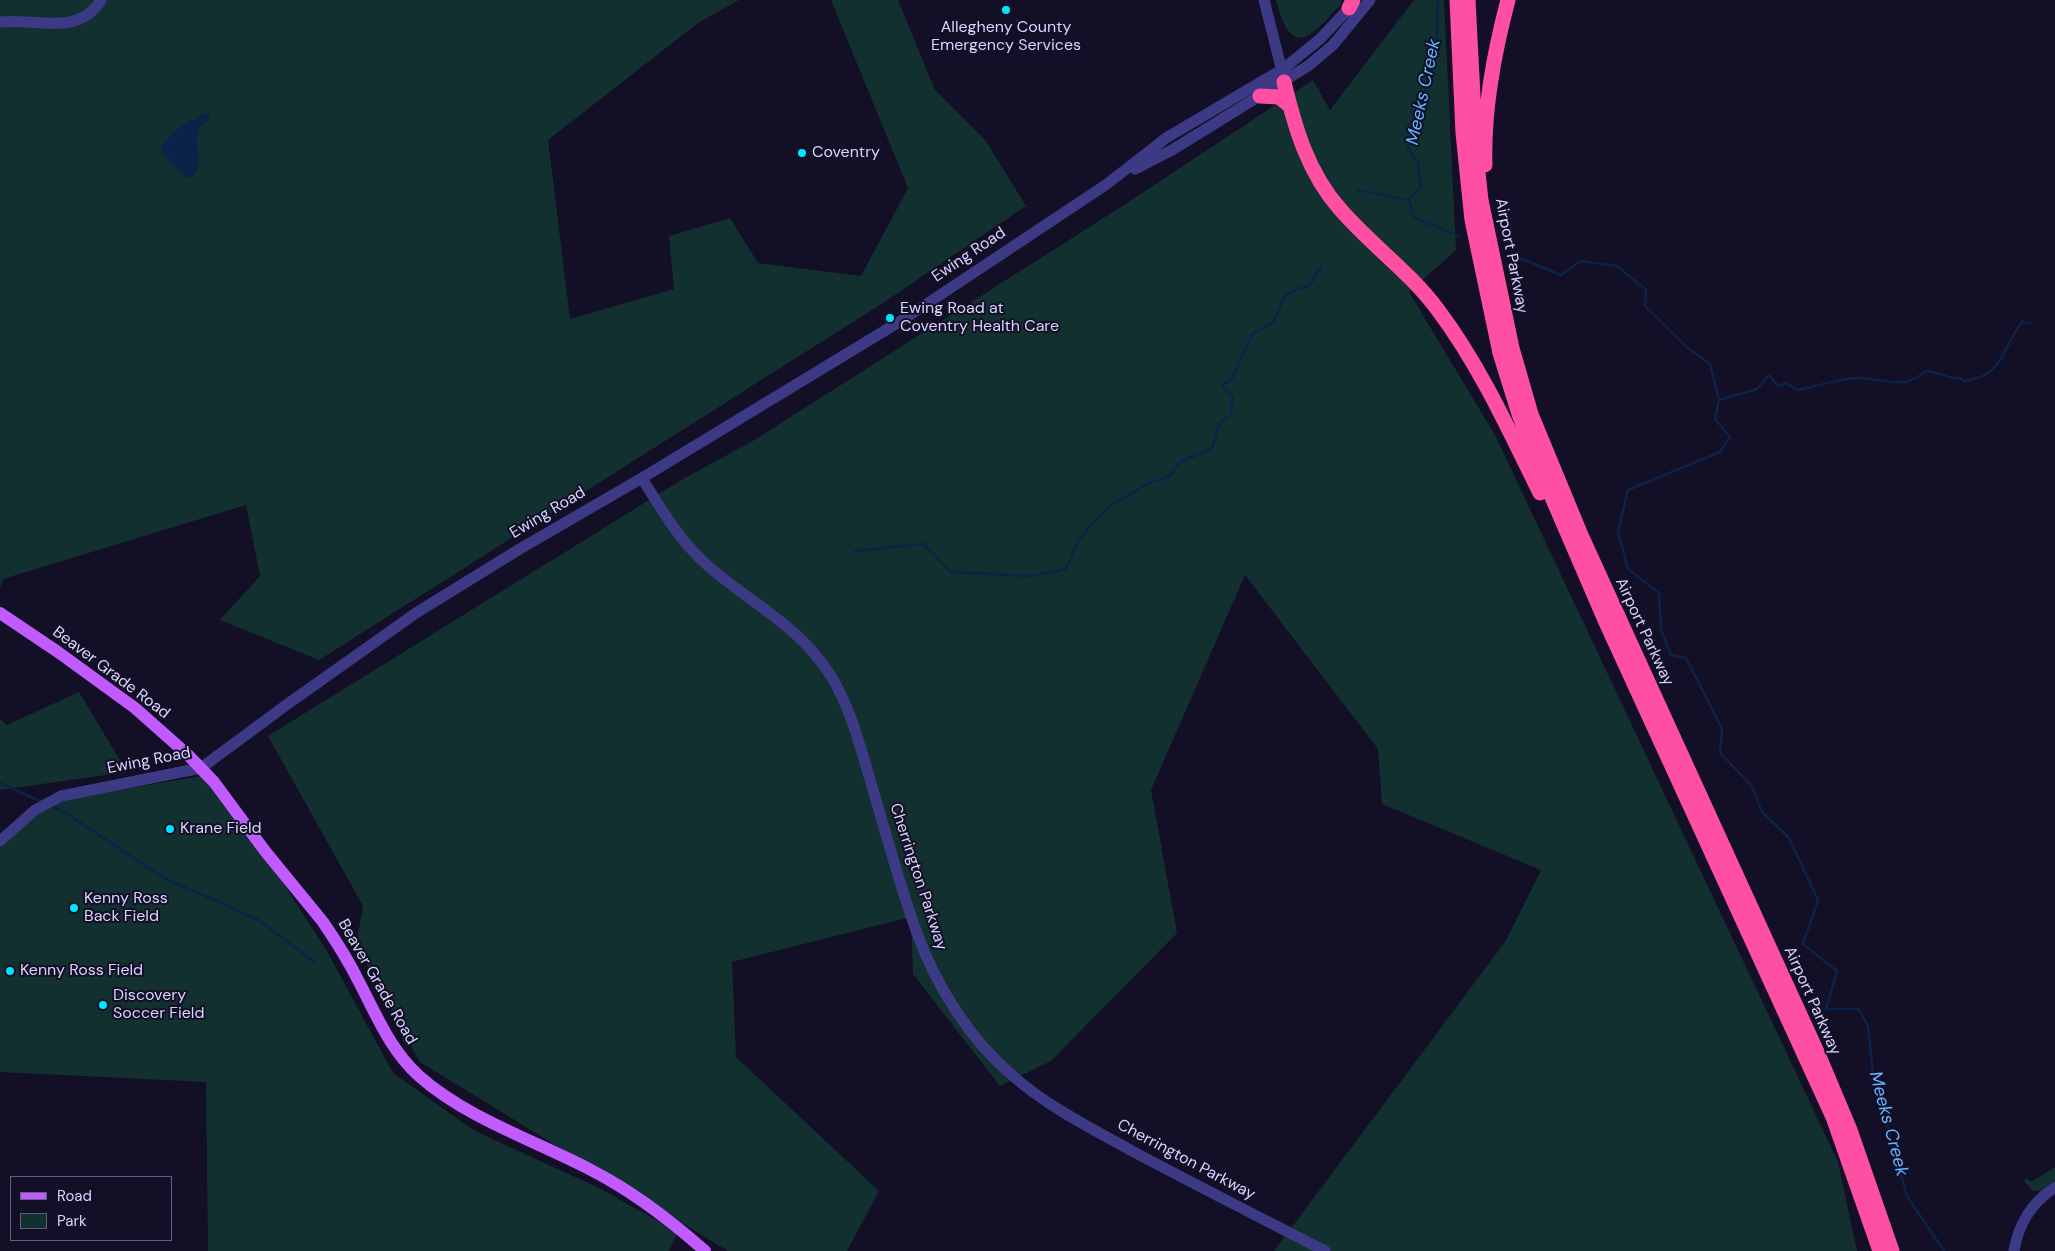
<!DOCTYPE html>
<style>
body{margin:0}
#map{position:relative;width:2055px;height:1251px;overflow:hidden;background:#130f26;font-family:"DM Sans",sans-serif}
canvas{display:block}
.legend{position:absolute;left:10px;top:1176px;width:162px;height:65px;box-sizing:border-box;background:#130f26;border:1px solid #625e7d;margin:0;padding:6px 9px;list-style:none;font-size:15px;color:#d9d4ff}
.legend li{display:flex;align-items:center;gap:10px;height:25px}
.legend b{width:25px;border:1px solid #625e7d}
</style>
<div id="map">
<canvas width="2055" height="1251"></canvas>
<ul class="legend">
<li><b style="height:6px;background:#c25bff"></b>Road</li>
<li><b style="height:14px;background:#12302f"></b>Park</li>
</ul>
</div>
<script>
const context = document.querySelector('canvas').getContext('2d');
context.lineJoin = 'round';
function paint(path, color) { context.fillStyle = color; context.fill(path, 'evenodd'); }
function trace(path, color, width, dash) { context.strokeStyle = color; context.lineWidth = width; context.lineCap = dash ? 'butt' : 'round'; context.setLineDash(dash || []); context.stroke(path); }
function drawText(font, color, halo, rows, align = 'center') {
  context.font = font + ' "DM Sans",sans-serif'; context.lineWidth = 4; context.setLineDash([]); context.textBaseline = 'middle'; context.strokeStyle = halo; context.fillStyle = color; for (const [text, x, y, turn = 0] of rows) {
    context.save(); context.translate(x, y); context.rotate((+turn || 0) * Math.PI / 180); context.textAlign = isNaN(turn) ? turn : align; if (halo) context.strokeText(text, 0, 0); context.fillText(text, 0, 0); context.restore();
  }
}
const green = new Path2D(`
 M0,0H739L698,23L548,140L570,319L674,289L669,236L730,218L758,263L861,276L908,188L831,0H898L935,90L986,141L1026,206L883,303L319,660L220,620L260,576L246,505L3,579L0,588Z
 M1276,0H1342L1341,4C1311,37 1292,61 1276,0Z
 M1414,0H1444L1456,250L1409,292L1495,435L1838,1162L1857,1251H1274L1505,942L1541,870L1382,804L1378,749L1245,575L1151,790L1177,933L1051,1061L1000,1086L913,974L911,917L732,962L736,1057L879,1191L847,1251H728L420,1062L356,945L363,906L268,736L683,479L751,442L1121,207L1313,80L1330,110Z
 M79,692L127,772L0,790V719L7,725Z
 M202,776L280,878L328,953L393,1073L475,1131L599,1188L678,1232L669,1251H208L206,1082L0,1072V840L47,806L82,796Z
 M2055,1167V1180L2039,1191H2033L2024,1181L2026,1178L2031,1182Z`);
const water = new Path2D(`
 M205,113L210,116C208,123 200,125 198,132C193,147 208,175 186,178L162,153L161,146L176,129Z`);
const stream = new Path2D(`
 M1438,0L1436,51L1408,148L1418,163L1421,187L1409,200L1414,217L1459,236
 M1358,190L1408,200
 M1510,254L1561,275L1580,261L1617,266L1646,290L1645,306L1689,349L1710,364L1719,400L1715,419L1730,437L1720,452L1628,490L1618,531L1628,569L1659,593L1661,630L1671,655L1686,658L1722,729L1720,753L1752,786L1762,812L1789,838L1818,900L1803,944L1837,971L1826,1009H1859L1868,1026L1873,1075L1907,1196L1944,1251
 M1719,400L1757,389L1769,375L1778,386L1786,383L1797,390C1817,387 1839,378 1858,378C1882,378 1906,391 1925,371C1936,371 1952,380 1960,378L1963,381C2005,377 2001,348 2022,322L2030,323
 M855,551L924,544L951,572L1030,576L1066,569L1079,539L1108,507L1149,483L1169,477L1180,462L1212,448L1219,424L1231,414L1233,397L1222,386L1233,377L1252,334L1273,322L1286,294L1310,285L1321,266
 M0,783L42,802
 M52,807L66,813L164,878L257,919L316,963`);
const minor = new Path2D(`
 M1264,0L1283,75
 M0,22C35,18 79,37 101,0
 M1135,169L1172,150L1308,66L1333,45L1370,0
 M642,478C661,509 679,540 707,565C751,604 797,623 831,676C851,709 860,746 871,783C886,833 899,884 917,933C936,986 970,1040 1013,1076C1048,1107 1091,1128 1132,1151C1196,1185 1261,1218 1325,1251
 M0,841L35,810L61,796L201,768L289,703L416,613L518,550L642,478L904,319L1107,184L1166,138L1283,69L1320,39L1354,3
 M2014,1251C2018,1225 2032,1202 2055,1187`);
const major = new Path2D(`
 M0,613L58,652L135,708L188,755L214,782L265,851L323,922C336,941 348,960 358,980C376,1014 390,1050 419,1076C466,1118 536,1141 591,1170C634,1192 669,1219 705,1251`);
const highway = new Path2D(`
 M1457,0L1463,133L1472,220L1500,353L1519,414L1542,474L1605,620L1833,1117L1880,1251
 M1468,0L1476,154L1481,200L1512,348L1531,414L1581,535L1818,1054L1850,1130L1892,1251
 M1349,8L1353,0
 M1284,82C1295,128 1308,173 1340,209C1371,245 1410,272 1438,310C1480,366 1509,430 1540,493
 M1260,96L1279,97L1290,106
 M1485,165C1483,109 1494,53 1508,0`);
const markers = [
 [1006,10,5,"#00e5ff"],
 [802,153,5,"#00e5ff"],
 [890,318,5,"#00e5ff"],
 [170,829,5,"#00e5ff"],
 [74,908,5,"#00e5ff"],
 [10,971,5,"#00e5ff"],
 [103,1005,5,"#00e5ff"]
];
const poiNames = [
 ["Allegheny County",1006,28,"center"],
 ["Emergency Services",1006,46,"center"],
 ["Coventry",812,153],
 ["Ewing Road at",900,309],
 ["Coventry Health Care",900,327],
 ["Krane Field",180,829],
 ["Kenny Ross",84,899],
 ["Back Field",84,917],
 ["Kenny Ross Field",20,971],
 ["Discovery",113,996],
 ["Soccer Field",113,1014]
];
const streetNames = [
 ["Ewing Road",969,255,-34],
 ["Airport Parkway",1511,256,79],
 ["Ewing Road",548,513,-31],
 ["Airport Parkway",1644,632,65],
 ["Beaver Grade Road",111,673,37],
 ["Ewing Road",149,761,-11],
 ["Cherrington Parkway",918,877,72],
 ["Beaver Grade Road",377,982,60],
 ["Airport Parkway",1812,1001,66],
 ["Cherrington Parkway",1186,1160,28]
];
const waterNames = [
 ["Meeks Creek",1424,92,-78],
 ["Meeks Creek",1888,1124,75]
];
paint(green, '#12302f');
paint(water, '#0c2248');
trace(stream, '#0c2248', 2.5);
trace(minor, '#3d3a85', 11);
trace(major, '#c25bff', 12);
trace(highway, '#ff4fa3', 15);
for (const [x, y, r, color] of markers) { const dot = new Path2D(); dot.arc(x, y, r, 0, 2 * Math.PI); context.fillStyle = color; context.fill(dot); trace(dot, '#130f26', 2); }
drawText('16px', '#d9d4ff', '#130f26', poiNames, 'left');
drawText('16px', '#d9d4ff', '#130f26', streetNames);
drawText('italic 18px', '#62b6ff', '#130f26', waterNames);
</script>
